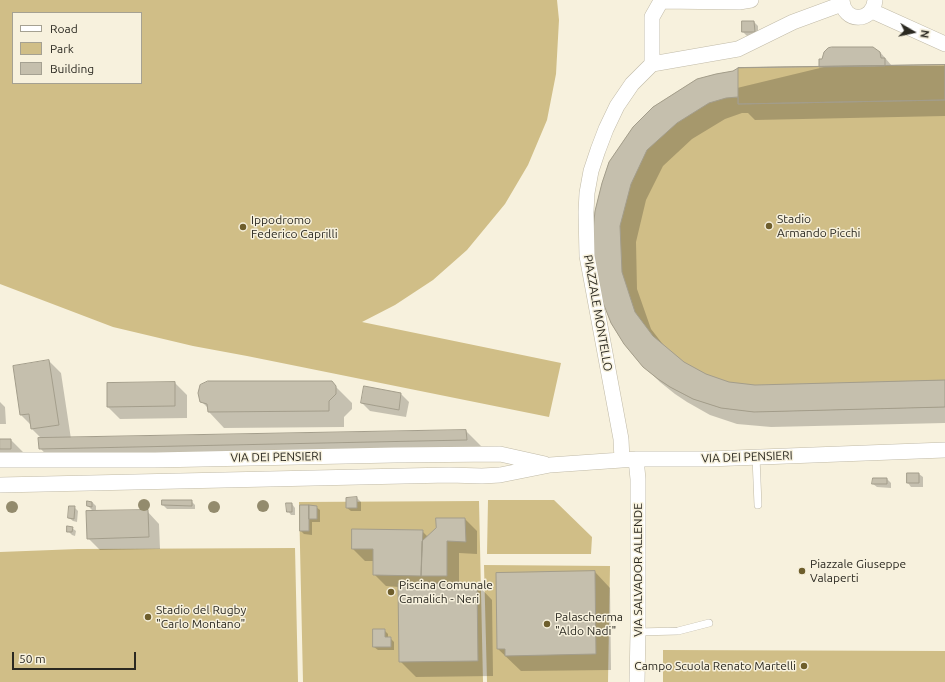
<!DOCTYPE html>
<style>
body{margin:0}
#map{position:relative;width:945px;height:682px;overflow:hidden;background:#f7f1dd;font-family:Ubuntu,sans-serif}
canvas{display:block}
.legend{position:absolute;left:12px;top:12px;width:130px;height:72px;box-sizing:border-box;background:#f7f1dd;border:1px solid #a5a192;margin:0;padding:5px 7px;list-style:none;font-size:12px;color:#2b2921}
.legend li{display:flex;align-items:center;gap:8px;height:20px}
.legend b{width:20px;border:1px solid #a5a192}
.north{position:absolute;left:893px;top:12px;width:40px;height:40px;-webkit-text-stroke:3px #f7f1dd;paint-order:stroke;rotate:99deg;font-size:11px;font-weight:700;line-height:16px;text-align:center;color:#2b2921}
.north::after{content:'';display:block;margin:auto;width:14px;height:18px;background:#2b2921;clip-path:polygon(50% 0,100% 100%,50% 72%,0 100%)}
.scale{position:absolute;left:12px;top:652px;width:124px;height:18px;box-sizing:border-box;border:2px solid #2b2921;border-top:0;padding-left:5px;font-size:12px;line-height:14px;white-space:nowrap;color:#2b2921;-webkit-text-stroke:3px #f7f1dd;paint-order:stroke}
</style>
<div id="map">
<canvas width="945" height="682"></canvas>
<ul class="legend">
<li><b style="height:5px;background:#fff"></b>Road</li>
<li><b style="height:11px;background:#d0be87"></b>Park</li>
<li><b style="height:11px;background:#c5bfad"></b>Building</li>
</ul>
<div class="north">N</div>
<div class="scale">50 m</div>
</div>
<script>
const context = document.querySelector('canvas').getContext('2d');
context.lineJoin = 'round';
function paint(path, color) { context.fillStyle = color; context.fill(path, 'evenodd'); }
function trace(path, color, width, dash) { context.strokeStyle = color; context.lineWidth = width; context.lineCap = dash ? 'butt' : 'round'; context.setLineDash(dash || []); context.stroke(path); }
function drawText(font, color, halo, rows, align = 'center') {
  context.font = font + ' Ubuntu,sans-serif'; context.lineWidth = 3; context.setLineDash([]); context.textBaseline = 'middle'; context.strokeStyle = halo; context.fillStyle = color; for (const [text, x, y, turn = 0] of rows) {
    context.save(); context.translate(x, y); context.rotate((+turn || 0) * Math.PI / 180); context.textAlign = isNaN(turn) ? turn : align; if (halo) context.strokeText(text, 0, 0); context.fillText(text, 0, 0); context.restore();
  }
}
const green = new Path2D(`
 M0,0H557L559,20L556,74L547,120L528,165L505,204L467,250L433,280L395,305L362,322L561,363L549,417L247,356L193,346L113,327L0,284ZM13,13H141V83H13Z
 M945,65V407L754,412L721,408L693,399L670,387L658,379L643,367L624,344L611,323L602,300L592,241L595,211L602,183L609,162L633,127L653,107L697,79L716,74L733,71L738,68Z
 M488,500H554L592,537L591,554H487Z
 M479,501L483,682H303L299,502Z
 M295,548L298,682H0V552L78,549Z
 M484,565L610,566L608,682H487Z
 M663,650L945,651V682H663Z`);
const shadow = new Path2D(`
 M754,22L758,26V35L747,36L743,32Z
 M880,52L892,66H945V116L755,120L748,113H742L725,119L692,139L663,166L646,200L636,242L637,289L651,329L665,347L676,358L705,375L729,383L755,386L945,380V423L771,427L737,424L710,415L687,402L675,394L660,382L644,366L596,277L654,108L820,68Z
 M49,361L61,373L71,439L466,431L482,447L55,464L40,448L42,439L32,429V426L21,415L14,366Z
 M331,382L352,403V409L344,417V427L224,428L209,412V409L201,401Z
 M175,383L187,395V418L120,419L108,407Z
 M364,387L401,394L409,402L406,417L370,411L362,403Z
 M0,402L5,407L6,424H0Z
 M0,440H11L23,452V461H0Z
 M919,474L923,477V487H911L908,483Z
 M873,479H887L891,483V488L877,487L873,484Z
 M357,498L361,502V511H351L347,508Z
 M191,501L195,505V509H167L163,505Z
 M88,502H92L96,506V510H92L88,506Z
 M292,504L295,508V515H291L288,511Z
 M74,507L78,511L77,522L73,521L69,518Z
 M316,507L320,510V522H312V535L304,534L301,531Z
 M147,511L159,524L160,549L100,550L88,538Z
 M465,519L477,531V554L459,553V584H477L492,600L493,676L416,677L400,661L399,587L386,586L374,574V561H365L353,549L422,531L428,537Z
 M72,528L76,531L75,536L72,535L68,531Z
 M595,572L610,588L611,670L521,671L498,649Z
 M384,630L388,634V638H390L394,642V650H378L374,647Z`);
const building = new Path2D(`
 M742,21H754L755,32H742Z
 M832,47H873L880,52L881,58H885V66L819,67V59H822L824,52L828,48Z
 M945,65V100L738,104V97L726,98L709,103L677,123L647,150L631,184L620,226L622,272L635,312L653,336L684,362L706,374L729,382L755,385L945,380V407L754,412L721,408L693,399L670,387L658,379L643,367L624,344L611,323L602,300L595,277L592,241L595,211L602,183L609,162L633,127L653,107L697,79L716,74L733,71L738,68Z
 M945,65V100L738,104V68Z
 M49,360L59,425L31,429L29,414L20,415L13,366Z
 M208,381H332L336,386V394L329,401V411L208,412L207,404L200,402L198,393L200,385Z
 M175,382V406L107,407V383Z
 M364,386L401,393L399,410L361,403Z
 M466,430L467,440L39,449L38,438Z
 M0,439H11V449H0Z
 M907,473H919V483H907Z
 M873,478H887V484H872Z
 M357,497V508H346V498Z
 M162,500H192V506L162,505Z
 M87,501L92,502V507L87,506Z
 M286,503H292V512H287Z
 M300,505H309V531H300Z
 M309,505L317,506V519H309Z
 M69,506H75L74,519L68,518Z
 M148,510L149,537L87,539L86,511Z
 M436,518H465L466,542L447,541V576H421L422,541L436,528Z
 M67,526L73,527L72,532H67Z
 M352,529L423,530L421,576L373,575V549H352Z
 M595,571L596,654L505,656V649H497L496,573Z
 M477,583L478,661L399,662L398,584Z
 M373,629H385V637H391V647H373Z`);
const lane = new Path2D(`
 M756,457L758,505
 M638,632L678,631L709,623`);
const street = new Path2D(`
 M842,0C843,23 873,23 875,0
 M661,1L739,2L751,0
 M872,11L945,44
 M652,64L738,49L793,22L842,4
 M636,459L638,479V632L637,682
 M0,460H155L394,455L500,454L545,464
 M622,460L621,439L587,256L586,212L587,193L591,171L598,150L606,129L617,106L632,84L652,64V17L661,1
 M0,485L449,475L482,476L500,475L550,465L636,459H708L945,450`);
const trees = [
 [144,505],
 [263,506],
 [12,507],
 [214,507]
];
const markers = [
 [769,226,4,"#6e5e2c"],
 [243,227,4,"#6e5e2c"],
 [802,571,4,"#6e5e2c"],
 [391,592,4,"#6e5e2c"],
 [148,617,4,"#6e5e2c"],
 [547,624,4,"#6e5e2c"],
 [804,666,4,"#6e5e2c"]
];
const poiNames = [
 ["Stadio",777,219],
 ["Armando Picchi",777,233],
 ["Ippodromo",251,220],
 ["Federico Caprilli",251,234],
 ["Piazzale Giuseppe",810,564],
 ["Valaperti",810,578],
 ["Piscina Comunale",399,585],
 ["Camalich - Neri",399,599],
 ["Stadio del Rugby",156,610],
 ["\"Carlo Montano\"",156,624],
 ["Palascherma",555,617],
 ["\"Aldo Nadi\"",555,631],
 ["Campo Scuola Renato Martelli",796,666,"right"]
];
const streetNames = [
 ["PIAZZALE MONTELLO",598,313,80],
 ["VIA DEI PENSIERI",276,457,-1],
 ["VIA DEI PENSIERI",747,457,-2],
 ["VIA SALVADOR ALLENDE",638,570,-90]
];
paint(green, '#d0be87');
paint(shadow, '#0003');
paint(building, '#c5bfad');
trace(building, '#a39d8b', 1);
trace(lane, '#c0baa7', 8);
trace(street, '#c0baa7', 16);
trace(lane, '#fff', 7);
trace(street, '#fff', 15);
context.fillStyle = '#938b6d';
for (const [x, y] of trees) { context.beginPath(); context.arc(x, y, 6, 0, 2 * Math.PI); context.fill(); }
for (const [x, y, r, color] of markers) { const dot = new Path2D(); dot.arc(x, y, r, 0, 2 * Math.PI); context.fillStyle = color; context.fill(dot); trace(dot, '#f7f1dd', 1.5); }
drawText('12px', '#2b2921', '#f7f1dd', poiNames, 'left');
drawText('12px', '#2b2921', '#f7f1dd', streetNames);
</script>
